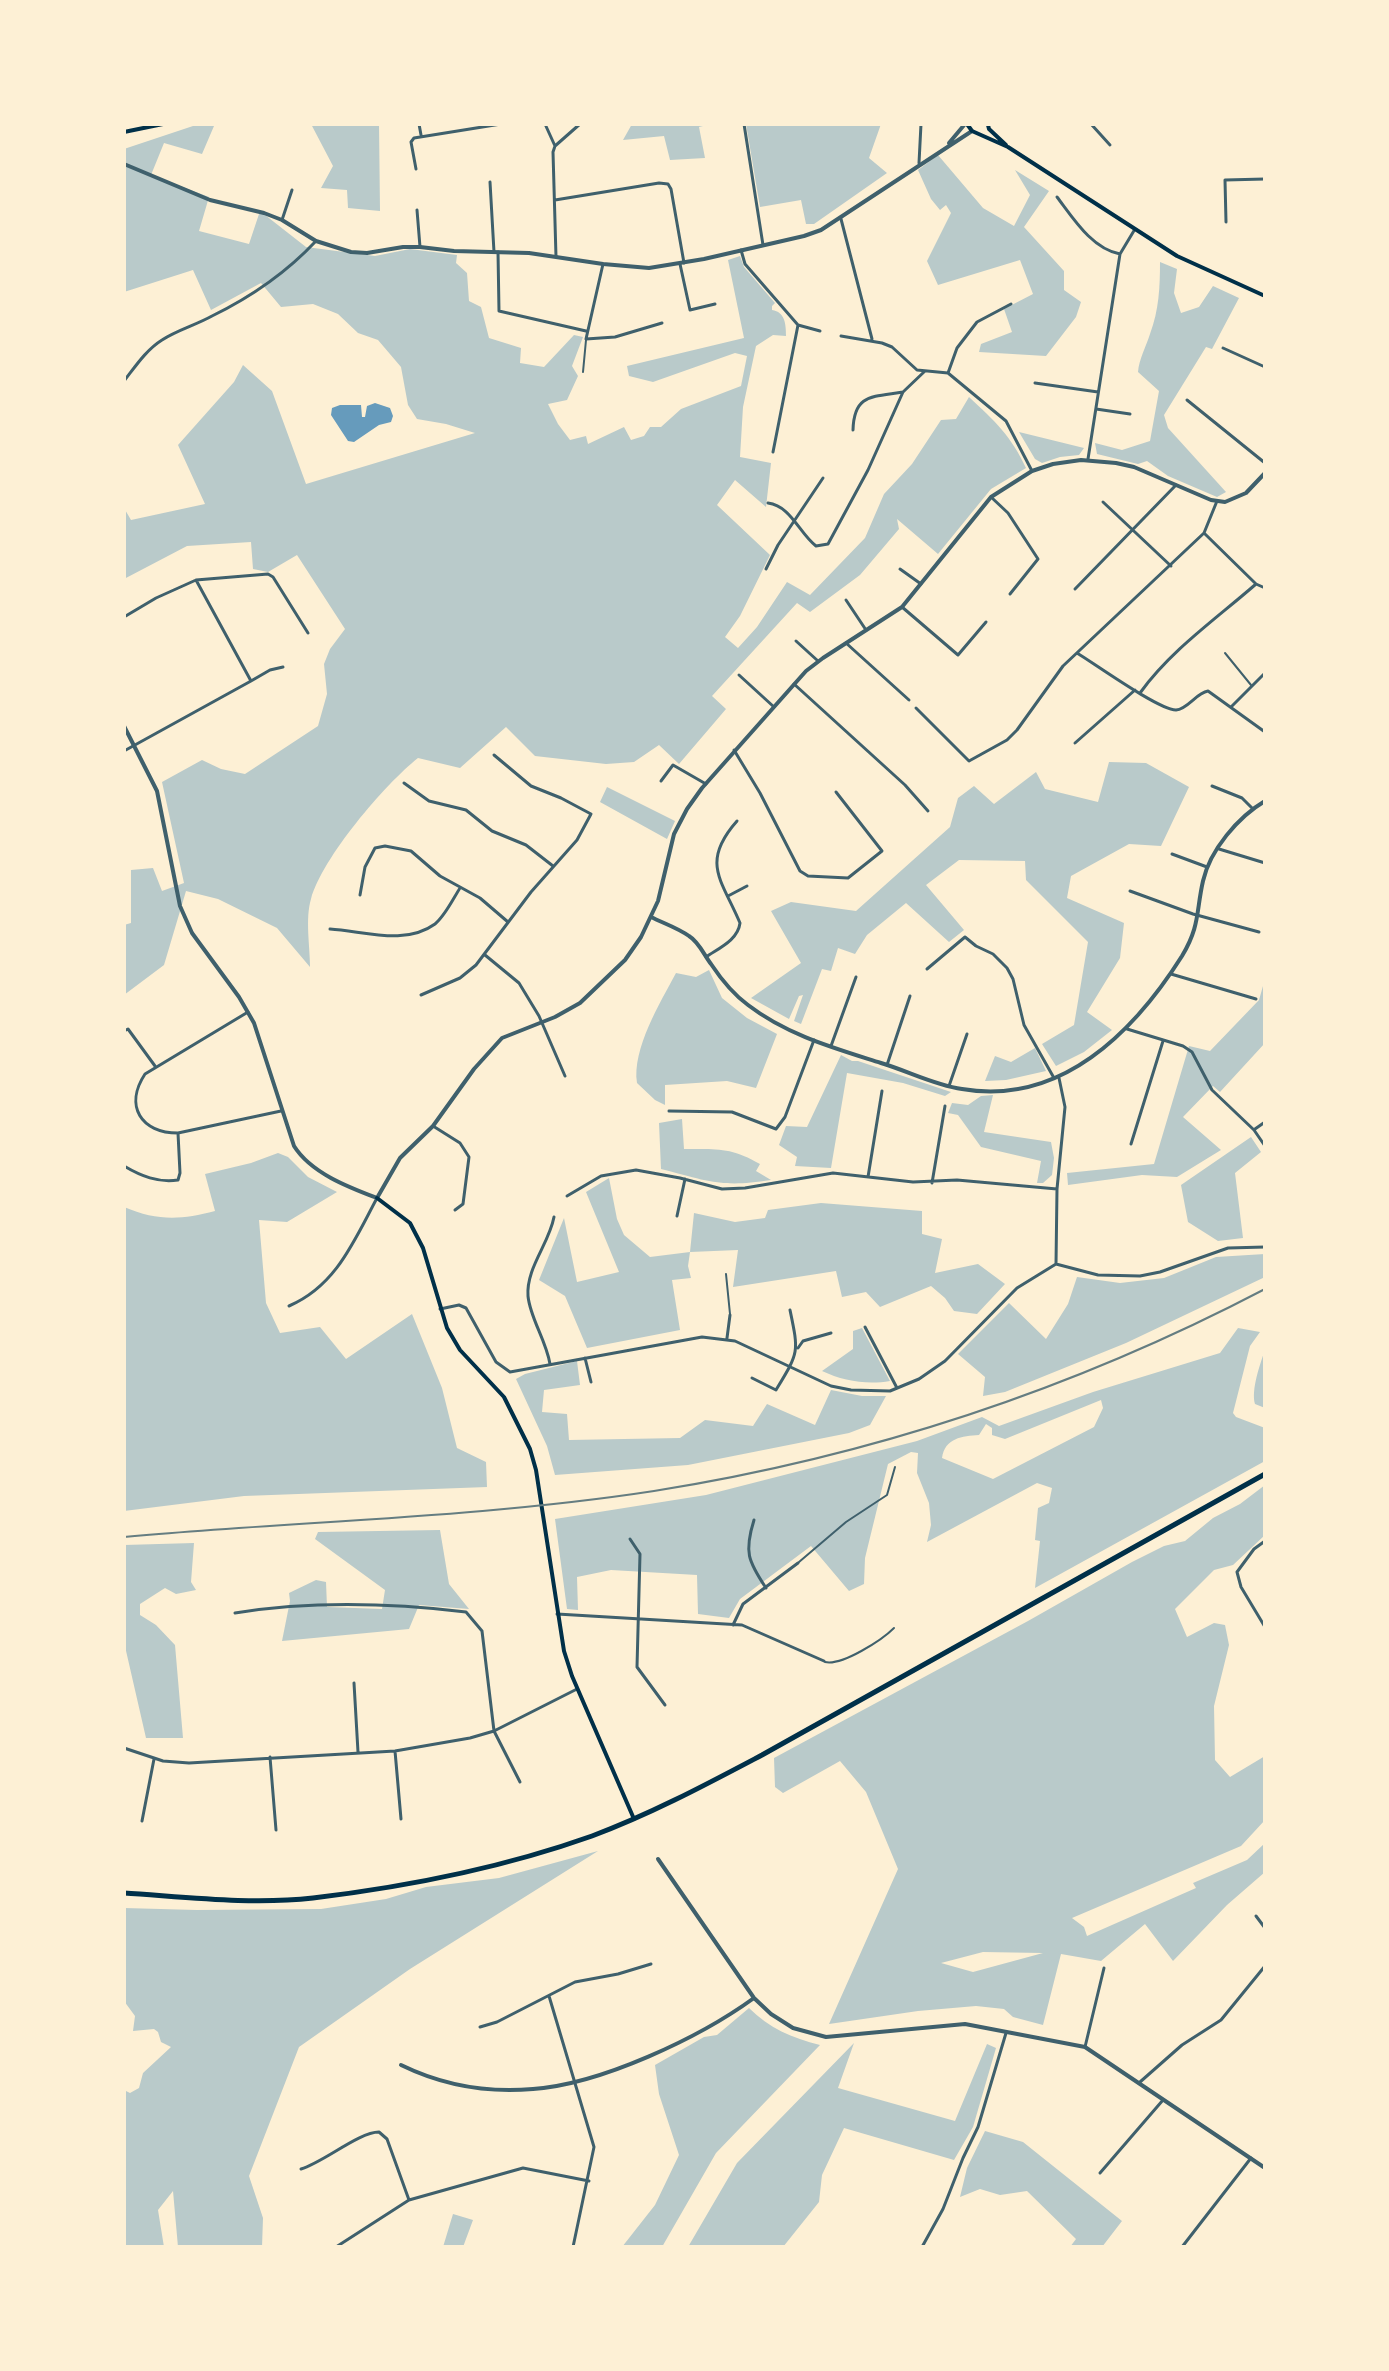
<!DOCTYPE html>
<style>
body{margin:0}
#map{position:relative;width:1389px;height:2371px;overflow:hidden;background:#fdf0d5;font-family:"Nunito Sans",sans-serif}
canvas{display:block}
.frame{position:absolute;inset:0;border:126px solid #fdf0d5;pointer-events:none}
</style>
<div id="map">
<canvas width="1389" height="2371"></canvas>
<div class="frame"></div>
</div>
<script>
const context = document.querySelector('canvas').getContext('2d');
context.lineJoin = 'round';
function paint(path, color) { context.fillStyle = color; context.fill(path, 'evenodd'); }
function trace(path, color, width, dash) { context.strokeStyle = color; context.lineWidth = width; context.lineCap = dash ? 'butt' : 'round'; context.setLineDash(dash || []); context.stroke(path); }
const green = new Path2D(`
 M199,124H221L214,126L202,154L164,143L151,175L209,197L199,231L249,244L260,211L306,247L375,256L410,249L457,255L456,263L467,273L469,301L481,307L489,338L521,348L520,363L544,367L574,335L583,337L572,366L578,376L567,400L548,404L558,424L570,440L586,436L588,444L624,427L631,440L644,436L650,427H661L681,409L741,386L747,356L735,353L653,382L629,376L627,366L744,338L728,260L740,256L744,267L775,303L772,306V310C785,312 786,324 786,336L773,335L756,346L743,407L740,457L771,463L766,507L735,480L717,505L770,555L740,616L725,637L738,648L757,627L787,582L810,595L865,538L884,494L912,464L941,420L956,419L969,397C995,421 1011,436 1026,468L991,489L938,554L897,519L899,529L860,575L810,612L797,603L712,696L726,709L679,764L659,745L634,762L606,764L535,756L506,727L460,768L418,758C385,784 322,858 311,899C305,919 310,946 310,967L277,928L218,899L186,891L164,965L124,995V925L131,923V870L153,868L162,891L184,883L162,782L202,760L221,769L245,774L318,726L327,694L324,664L330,649L345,629L297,555L268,572L253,569L251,542L187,546L124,579V508L131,520L205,504L178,445L234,382L243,365L272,391L306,484L475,433L446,424L417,419L408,405L401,367L378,340L358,333L338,314L313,304L281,307L261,283L211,310L193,270L124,292V149Z
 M311,124H379L380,211L348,208L347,190L321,188L333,166Z
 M632,124H711L699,127L705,158L670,160L664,136L623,140Z
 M746,124H881L869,158L887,173L814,224H806L801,200L760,207Z
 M938,155L983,208L1014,226L1030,195L1015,170L1049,191L1024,227L1064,271V290L1081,302L1076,317L1046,356L979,352L981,344L1012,332L1004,309L1033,294L1020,260L938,285L927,261L951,213L946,205L940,210L931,199L918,170Z
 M1160,262L1177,269L1174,293L1181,313L1199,307L1213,286L1239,298L1212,349L1206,347L1164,415L1168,428L1226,492L1217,497L1168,476L1147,461L1138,464L1097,454L1095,443L1122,450L1150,441L1159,391L1138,372C1139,359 1146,347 1150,334C1159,310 1160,287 1160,262Z
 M1019,432L1084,448L1079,455L1060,457L1042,463L1035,459Z
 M1109,762L1146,763L1189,787L1161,846L1129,844L1071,876L1067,898L1124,923L1120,958L1087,1012L1112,1030L1084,1052L1056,1066L1042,1044L1074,1025L1088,942L1026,880L1025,861L959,860L926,885L964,930L949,942L906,903L867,935L855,954L838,948L831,971L822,969L801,1024L794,1021L803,995L799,996L789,1019L751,998L801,963L771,911L791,902L856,911L950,827L958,798L974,786L994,804L1036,772L1045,789L1098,802Z
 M607,787L675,821L667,839L600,802Z
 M709,970L722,998L747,1018L777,1034L756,1088L727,1081L665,1085V1105L655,1100L637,1083C632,1049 660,1003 676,973L696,977Z
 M1265,979V1043L1220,1092L1213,1086L1183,1117L1221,1150L1177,1177L1142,1175L1068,1185L1067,1173L1154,1164L1189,1046L1210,1051L1259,1000Z
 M1035,1048L1046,1071L1006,1080L985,1081L995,1056L1011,1062Z
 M841,1055L852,1061H858L951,1092L945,1096L903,1083L847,1073L831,1168L795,1166L797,1157L779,1145L786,1126L807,1127Z
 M993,1095L984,1132L1051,1142L1054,1158L1052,1175L1043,1183H1037L1041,1161L981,1147L958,1115L948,1113L952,1103L968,1105L981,1096Z
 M682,1119L684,1149C716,1149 731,1147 760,1164L756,1171L771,1180C721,1188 708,1181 661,1169L659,1123Z
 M1251,1137L1261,1152L1235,1173L1243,1238L1218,1241L1188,1222L1181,1185Z
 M278,1153L288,1157L308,1177L337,1192L287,1222L259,1220L266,1303L280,1333L320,1327L346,1359L412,1314L442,1388L457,1448L486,1462L487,1487L244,1496L124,1511V1207C157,1221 181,1220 215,1211L205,1174L251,1163Z
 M609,1178L617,1219L624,1235L650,1257L690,1252L694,1213L735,1222L765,1218L768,1210L821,1203L922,1211V1234L942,1239L935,1273L978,1264L1005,1284L977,1314L954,1311L945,1298L931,1286L880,1307L866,1292L842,1297L836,1271L733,1287L738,1250L690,1252L688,1266L691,1278L672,1280L680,1330L587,1348L565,1296L539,1280L564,1218L577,1282L619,1272L586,1192Z
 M1265,1254V1277L1126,1343L1005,1392L983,1396L985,1377L958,1354L1009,1303L1046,1339L1068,1304L1077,1277L1120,1283L1164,1278L1216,1257Z
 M862,1328L890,1381C867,1385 843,1381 822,1371L853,1349V1331Z
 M1238,1328L1260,1332L1250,1346L1233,1413L1236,1417L1265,1428V1461L1035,1588L1040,1541L1035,1540L1038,1508L1049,1503L1052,1488L1037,1483L927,1542L931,1525L929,1503L917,1473L918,1453L911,1452L888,1464L865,1558L864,1584L849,1591L811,1546L740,1599L729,1618L698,1614L697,1575L611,1570L577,1577L578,1610L567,1609L555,1519L706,1495L917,1441L982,1417L999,1426L1093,1392L1220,1353ZM1101,1400L1103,1408L1094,1427L993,1479L942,1458C945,1438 962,1436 979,1435L986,1424L992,1428V1435L1005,1439Z
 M1265,1350V1408L1255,1404C1251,1390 1260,1364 1265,1350Z
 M577,1361L580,1385L544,1390L542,1412L567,1414L569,1440L680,1438L705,1420L753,1426L767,1404L815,1425L831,1390L862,1396H886L870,1425L849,1433L688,1465L555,1475L547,1446L516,1379L525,1374Z
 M1265,1485V1535L1233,1565L1214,1570L1175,1609L1187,1637L1214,1623L1225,1625L1229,1645L1214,1706L1215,1760L1230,1777L1265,1756V1820L1241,1846L1072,1918L1084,1927L1087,1936L1196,1888L1193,1883L1247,1860L1265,1843V1872L1227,1905L1173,1961L1145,1924L1101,1961L1061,1954L1043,2025L1013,2017L1004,2009L976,2006L918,2011L829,2024L898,1869L866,1792L840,1761L783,1793L775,1787L774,1758L1028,1621L1132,1562L1164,1546L1185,1541L1213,1518L1240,1504ZM983,1952L1042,1953H1043L973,1972L941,1963Z
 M440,1530L449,1584L469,1609L419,1605L409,1629L282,1641L290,1601L289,1593L316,1580L326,1582L327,1607L382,1609L385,1590L315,1539L318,1532Z
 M194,1543L191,1582L196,1590L176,1594L165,1588L140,1604V1615L156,1625L175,1645L183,1738H146L124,1642V1545Z
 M598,1851L410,1969L299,2047L249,2176L263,2218L262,2247H178L173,2191L158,2210L164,2247H124V2090L130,2093L139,2088L143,2073L171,2047L161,2042L158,2032L154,2029L133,2031L135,2016L124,2001V1908L197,1910L321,1909L386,1899L426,1887L499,1878Z
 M749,2008C769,2028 792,2038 820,2045L716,2153L662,2247H622L655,2205L679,2155L659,2094L655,2065L704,2037L717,2035Z
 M854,2043L838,2088L955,2121L987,2044L996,2048L973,2127L954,2160L844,2128L822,2175L819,2202L783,2247H688L737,2163Z
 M985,2131L1023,2142L1122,2221L1102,2247H1070L1076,2239L1027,2191L1000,2195L980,2189L960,2197L967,2168Z
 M453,2214L473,2220L463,2247H443Z`);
const water = new Path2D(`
 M375,403L390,408L393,416L391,422L379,425L354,442L348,441L331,415L332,408L340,405H361L362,417H365L367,406Z`);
const service = new Path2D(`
 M583,372L586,340
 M1225,653L1251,685
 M726,1274L730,1314
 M799,1562L846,1522L887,1495L895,1467
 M825,1662C842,1666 882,1640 894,1628`);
const minor = new Path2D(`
 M419,124L421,135
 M545,124L555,146
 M744,124L763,245
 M1091,124L1110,145
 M919,163L921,124
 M416,169L411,142L414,138L501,124
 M490,182L494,252
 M1057,197C1073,218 1092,249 1120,254
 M555,200L659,183L668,184L671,189L684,263
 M417,210L420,247
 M841,219L872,339
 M282,220L292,190
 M1226,222L1225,180L1265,179
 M741,250L745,264L798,325L773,452
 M498,252L499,311L586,331
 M556,257L553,152L555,146L580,124
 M603,264L586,339L615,337L662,323
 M680,264L690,310L715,304
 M798,325L820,331
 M841,336L882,343L892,347L917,370L948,373L1006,421L1032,471
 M1223,348L1265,367
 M948,373L957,348L977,322L1011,304
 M124,381C135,367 146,350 162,340C177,330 196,325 212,316C251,297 286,273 316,241
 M1035,383L1098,392
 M1187,400L1265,463
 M1096,409L1130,414
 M853,430C854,394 872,397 903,392
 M1088,459L1120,254L1135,229
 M991,497L1008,513L1038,559L1010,594
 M1103,502L1171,566
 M768,503C791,506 799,533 816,546L828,544L868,470L903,392L925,371
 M766,569L778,545L823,478
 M900,569L921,584
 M196,580L268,574L273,577L308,633
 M1256,584L1265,588
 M1075,589L1176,485
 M846,600L866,630
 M902,607L958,655L986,622
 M124,617L156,598L196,580L251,681L124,751
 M796,641L818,661
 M846,643L909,700
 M1077,653C1095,664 1159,710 1176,710C1188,709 1196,693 1208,691L1265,732
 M739,675L774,707
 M251,681L270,670L283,667
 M794,684L905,785L928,811
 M1140,693C1171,650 1216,619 1256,584L1204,533
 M1231,707L1265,673
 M916,708L969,761L1007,740L1017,730L1063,666L1204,533L1217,501
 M1075,743L1135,690
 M734,750L760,793L800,871L808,876L848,878L882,851L836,792
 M661,781L673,765L706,784
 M404,783L429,801L466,810L492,831L526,845L553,866
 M1212,786L1242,798L1253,809
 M1219,849L1265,863
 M1172,854L1207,867
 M1130,891L1193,914L1259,932
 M360,895L365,867L375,848L385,846L411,851L440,876L480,898L508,922
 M728,896L747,886
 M330,929C364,931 405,946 435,924C445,916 453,899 460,888
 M485,955L519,983L539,1016L565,1076
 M706,957C719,948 738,940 740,923C722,880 700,863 737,821
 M927,969L965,937L976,946L993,954L1007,968L1013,979L1024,1025L1054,1078
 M1171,974L1256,999
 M421,995L460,978L476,965L531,892L577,840L591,814L561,798L531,786L494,755
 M248,1012L145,1074C124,1106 141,1133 178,1133L281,1111
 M1127,1029L1183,1046L1192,1052L1212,1090L1254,1130L1265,1146
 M124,1031L128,1029L155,1066
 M831,1046L856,977
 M887,1065L910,996
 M949,1086L967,1034
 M669,1111L732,1112L776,1129L785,1117L814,1040
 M433,1126L460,1143L469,1157L463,1204L455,1210
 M1255,1129L1265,1122
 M1131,1144L1163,1041
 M124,1166C141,1176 158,1183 178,1180L180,1173L178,1133
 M868,1177L882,1091
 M932,1183L945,1106
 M567,1196L601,1176L636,1170L680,1178L722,1189L745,1188L833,1173L913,1182L957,1180L1057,1189
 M677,1216L685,1179
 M1056,1264L1098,1275L1140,1276L1160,1272L1228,1248L1265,1247
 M1056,1264L1057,1189L1065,1107L1059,1078
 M289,1306C336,1286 354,1241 377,1198
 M440,1309L459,1305L466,1308L496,1362L510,1372L702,1337L735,1341L831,1386L851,1390L890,1391L919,1379L945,1361L1017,1288L1056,1264
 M865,1327L897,1388
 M727,1338L730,1315
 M798,1348L803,1341L831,1333
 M585,1358L591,1382
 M550,1364C546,1340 530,1318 528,1296C526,1268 549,1244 554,1217
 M752,1378L776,1390C799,1352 799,1353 790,1310
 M754,1520C744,1552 748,1561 766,1588
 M630,1539L640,1554L637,1667L665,1705
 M1265,1541L1254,1549L1237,1572L1241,1587L1265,1627
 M235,1613C310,1601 390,1603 466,1612L482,1631L494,1731L520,1782
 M557,1614L742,1625L824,1661
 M733,1625L743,1604L798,1563
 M354,1683L358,1752
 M124,1748L163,1761L189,1763L395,1751L470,1738L494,1731L577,1689
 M395,1751L401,1819
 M270,1757L276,1830
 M142,1821L154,1759
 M1256,1916L1265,1928
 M549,1996L594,2147L573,2247
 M480,2027L497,2022L575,1982L618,1974L651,1964
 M1085,2047L1104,1968
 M1140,2082L1182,2045L1221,2020L1265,1966
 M301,2169C324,2162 359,2132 379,2132L387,2139L409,2200
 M1100,2173L1163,2100
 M336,2247L409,2200L523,2168L589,2181
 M922,2247L943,2209L963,2158L978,2127L1006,2033
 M1182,2247L1251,2158`);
const tertiary = new Path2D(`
 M949,143L965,124
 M124,164L210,200L264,213L282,220L316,241L351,252L367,253L403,247H420L454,251L529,253L603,264L649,268L704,259L804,236L821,230L972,131
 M124,726L157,791L180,906L192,933L239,997L254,1023L294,1146C311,1173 348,1187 377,1198L400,1158L433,1126L474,1069L502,1038L555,1017L580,1003L625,960L641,937L658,901L674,834L687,809L702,788L806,671L823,658L902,607L991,497L1032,471L1053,464L1081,460L1116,463L1134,467L1211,500L1225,502L1246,493L1265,473
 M651,917C663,923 678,928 689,936C699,942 704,955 711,964C721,979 733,994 748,1005C787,1035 834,1048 881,1063C908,1071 934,1085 962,1089C1061,1106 1134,1032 1182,956C1200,926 1196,912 1203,881C1210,850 1238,817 1265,801
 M658,1859L754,1998L771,2014L793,2028L826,2037L965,2024L1085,2047L1265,2168
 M401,2065C442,2085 488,2093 533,2089C601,2084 699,2038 754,1998`);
const secondary = new Path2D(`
 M967,124L972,131L1008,147L1177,256L1265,296
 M988,125L989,129L1006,145
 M124,132L163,124
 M377,1198L410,1223L423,1248L447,1328L460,1350L504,1397L530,1449L536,1470L564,1651L572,1676L634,1819`);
const primary = new Path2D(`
 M124,1893C186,1897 251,1905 313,1898C405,1887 505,1867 592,1836C651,1814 707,1784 762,1755L1265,1474`);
const rail = new Path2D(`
 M124,1537C300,1521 478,1518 654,1491C868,1457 1072,1390 1265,1289`);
paint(green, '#b9caca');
paint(water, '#669bbc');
trace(service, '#3f606c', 2);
trace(minor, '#3f606c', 3);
trace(tertiary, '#3f606c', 4);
trace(secondary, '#003049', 4);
trace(primary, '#003049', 5);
trace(rail, '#657d81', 2);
</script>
